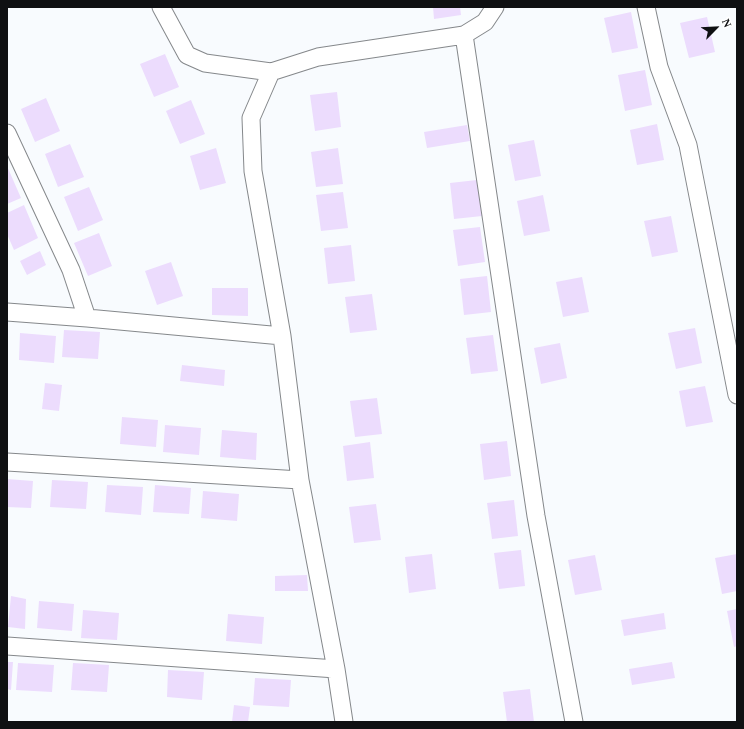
<!DOCTYPE html>
<style>
body{margin:0}
#map{position:relative;width:744px;height:729px;overflow:hidden;background:#f8fbfe;font-family:Georgia,serif}
canvas{display:block}
.frame{position:absolute;inset:0;border:8px solid #0f1012;pointer-events:none}
.north{position:absolute;left:696px;top:8px;width:40px;height:40px;-webkit-text-stroke:3px #fff;paint-order:stroke;rotate:66deg;font-size:11px;font-weight:700;line-height:16px;text-align:center;color:#0f1012}
.north::after{content:'';display:block;margin:auto;width:14px;height:18px;background:#0f1012;clip-path:polygon(50% 0,100% 100%,50% 72%,0 100%)}
</style>
<div id="map">
<canvas width="744" height="729"></canvas>
<div class="frame"></div>
<div class="north">N</div>
</div>
<script>
const context = document.querySelector('canvas').getContext('2d');
context.lineJoin = 'round';
function paint(path, color) { context.fillStyle = color; context.fill(path, 'evenodd'); }
function trace(path, color, width, dash) { context.strokeStyle = color; context.lineWidth = width; context.lineCap = dash ? 'butt' : 'round'; context.setLineDash(dash || []); context.stroke(path); }
const building = new Path2D(`
 M433,7H460L461,15L434,19Z
 M631,12L638,48L612,53L604,18Z
 M707,17L715,52L689,58L680,23Z
 M165,54L179,87L154,97L140,64Z
 M645,70L652,105L625,111L618,75Z
 M337,92L341,127L315,131L310,95Z
 M46,98L60,131L35,142L21,109Z
 M191,100L205,134L180,144L166,111Z
 M657,124L664,160L637,165L630,130Z
 M467,125L470,141L427,148L424,132Z
 M534,140L541,176L515,181L508,145Z
 M70,144L84,177L58,187L45,154Z
 M216,148L226,183L200,190L190,156Z
 M338,148L343,184L316,187L311,152Z
 M7,166L21,198L7,204Z
 M477,180L482,216L454,219L450,183Z
 M89,187L103,220L78,231L64,197Z
 M343,192L348,228L321,231L316,195Z
 M543,195L550,231L524,236L517,201Z
 M24,205L38,238L14,250L7,234V213Z
 M671,216L678,252L652,257L644,221Z
 M480,227L485,262L458,266L453,230Z
 M99,233L112,266L88,276L74,243Z
 M351,245L355,281L328,284L324,248Z
 M40,251L46,265L27,275L20,261Z
 M171,262L183,296L157,305L145,271Z
 M487,276L491,312L464,315L460,279Z
 M582,277L589,312L563,317L556,282Z
 M212,288H248V316L212,315Z
 M372,294L377,330L350,333L345,297Z
 M695,328L702,363L676,369L668,333Z
 M64,330L100,332L98,359L62,357Z
 M20,333L56,336L54,363L19,360Z
 M493,335L498,371L471,374L466,338Z
 M560,343L567,378L541,384L534,348Z
 M182,365L225,370L224,386L180,381Z
 M45,383L62,385L59,411L42,409Z
 M705,386L713,422L686,427L679,391Z
 M377,398L382,434L355,437L350,401Z
 M122,417L158,420L156,447L120,444Z
 M165,425L201,428L199,455L163,452Z
 M222,430L257,433L256,460L220,457Z
 M507,441L511,476L484,480L480,444Z
 M370,442L374,478L347,481L343,446Z
 M7,479L33,481L31,508L7,507Z
 M52,480L88,482L86,509L50,507Z
 M107,485L143,487L141,515L105,512Z
 M155,485L191,488L189,514L153,512Z
 M203,491L239,494L237,521L201,518Z
 M514,500L518,536L492,539L487,503Z
 M376,504L381,540L354,543L349,507Z
 M521,550L525,586L499,589L494,553Z
 M432,554L436,589L409,593L405,557Z
 M737,554V591L722,594L715,558Z
 M595,555L602,590L575,595L568,560Z
 M307,575L308,591H275V576Z
 M11,596L26,599L25,629L8,627Z
 M39,601L74,604L72,631L37,628Z
 M737,609V646L734,647L727,611Z
 M83,610L119,613L117,640L81,638Z
 M664,613L666,629L624,636L621,620Z
 M228,614L264,617L262,644L226,641Z
 M7,662H13L11,690L7,689Z
 M672,662L675,678L632,685L629,669Z
 M18,663L54,665L52,692L16,690Z
 M73,663L109,665L107,692L71,690Z
 M168,670L204,672L202,700L167,697Z
 M255,678L291,680L289,707L253,705Z
 M530,689L534,722H507L503,692Z
 M234,705L250,707L248,722H232Z`);
const street = new Path2D(`
 M161,7L187,55L205,63L271,72L318,57L464,35L485,22L495,7
 M646,7L659,67L688,145L737,395
 M464,35L536,516L574,722
 M271,72L251,118L253,171L282,336L300,480L336,669L344,722
 M7,133L71,270L87,318
 M7,312L87,318L282,336
 M7,462L300,480
 M7,646L336,669`);
paint(building, '#ecdcfd');
trace(street, '#85888b', 19);
trace(street, '#fff', 17);
</script>
